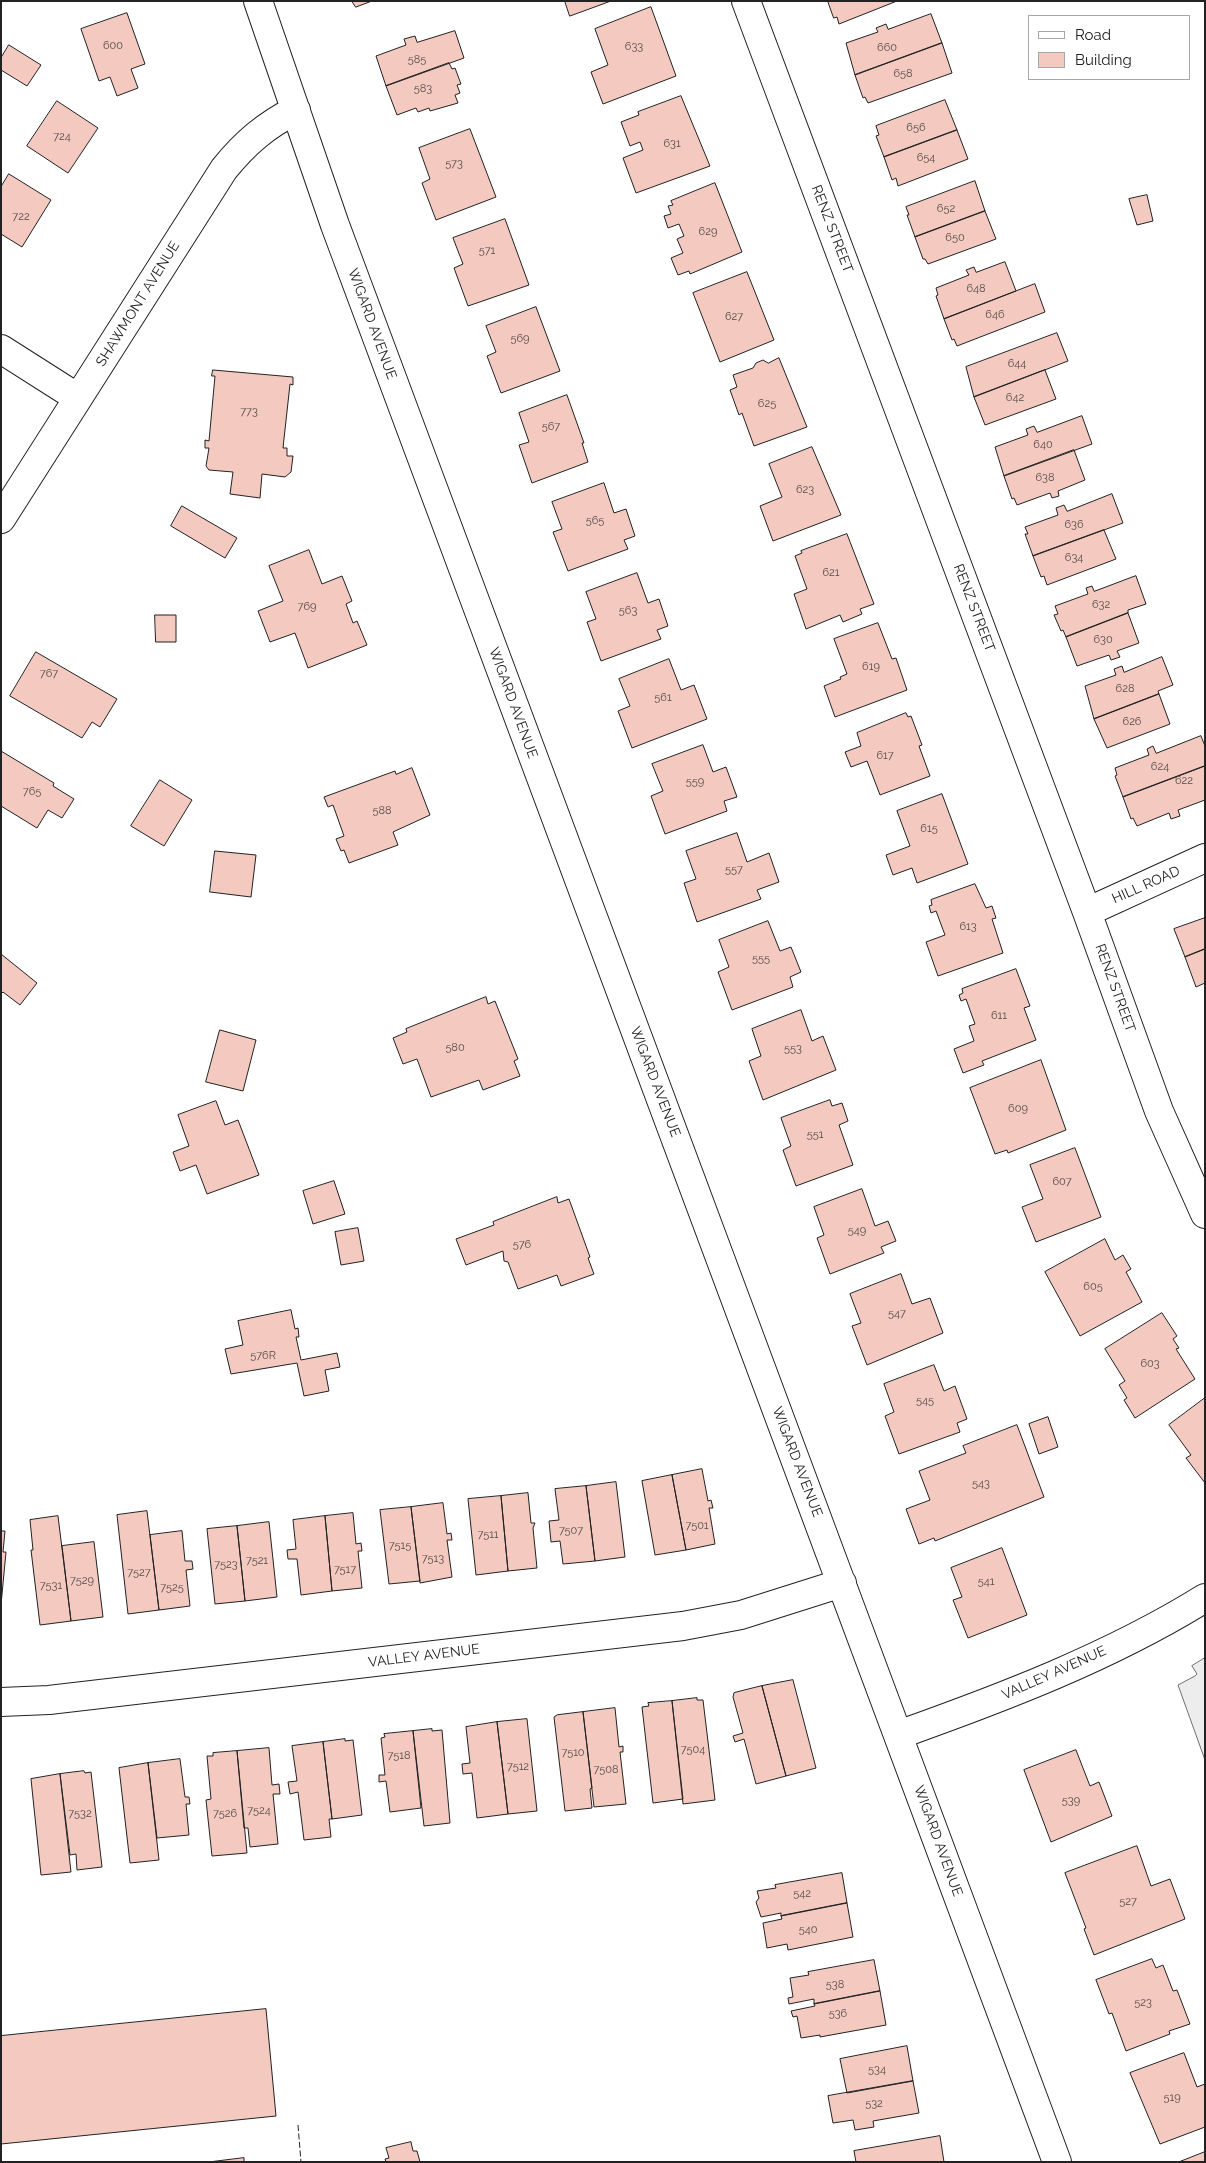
<!DOCTYPE html>
<style>
body{margin:0}
#map{position:relative;width:1206px;height:2163px;overflow:hidden;background:#fff;font-family:Raleway,sans-serif}
canvas{display:block}
.frame{position:absolute;inset:0;border:2px solid #222;pointer-events:none}
.legend{position:absolute;left:1028px;top:15px;width:162px;height:65px;box-sizing:border-box;background:#fff;border:1px solid #a7a7a7;margin:0;padding:6px 9px;list-style:none;font-size:15px;color:#222}
.legend li{display:flex;align-items:center;gap:10px;height:25px}
.legend b{width:25px;border:1px solid #a7a7a7}
</style>
<div id="map">
<canvas width="1206" height="2163"></canvas>
<div class="frame"></div>
<ul class="legend">
<li><b style="height:6px;background:#fff"></b>Road</li>
<li><b style="height:14px;background:#f3c9c0"></b>Building</li>
</ul>
</div>
<script>
const context = document.querySelector('canvas').getContext('2d');
context.lineJoin = 'round';
function paint(path, color) { context.fillStyle = color; context.fill(path, 'evenodd'); }
function trace(path, color, width, dash) { context.strokeStyle = color; context.lineWidth = width; context.lineCap = dash ? 'butt' : 'round'; context.setLineDash(dash || []); context.stroke(path); }
function drawText(font, color, halo, rows, align = 'center') {
  context.font = font + ' Raleway,sans-serif'; context.lineWidth = 4; context.setLineDash([]); context.textBaseline = 'middle'; context.strokeStyle = halo; context.fillStyle = color; for (const [text, x, y, turn = 0] of rows) {
    context.save(); context.translate(x, y); context.rotate((+turn || 0) * Math.PI / 180); context.textAlign = isNaN(turn) ? turn : align; if (halo) context.strokeText(text, 0, 0); context.fillText(text, 0, 0); context.restore();
  }
}
const parking = new Path2D(`
 M1205,1658V1760L1178,1685L1195,1676L1197,1674L1192,1666Z`);
const building = new Path2D(`
 M352,1H372L356,7Z
 M565,1H611L570,16Z
 M828,1H897L839,24L837,17L834,18Z
 M651,7L676,76L603,104L591,72L608,65L595,29Z
 M127,13L145,64L131,69L138,88L117,96L110,77L99,81L81,29Z
 M931,14L942,43L855,75L846,43L878,32L876,28L886,24L888,29Z
 M455,31L464,58L386,86L376,56L406,45L404,39L415,36L417,42Z
 M942,43L952,73L868,103L865,97L863,98L855,75Z
 M9,45L41,65L27,86L1,70V58Z
 M449,63L452,69L455,68L461,84L457,85L460,93L455,95L458,103L430,111L429,108L418,112L416,108L397,115L386,86Z
 M681,96L710,166L636,193L623,158L643,150L640,142L630,146L621,122L639,115L638,112Z
 M945,100L957,130L884,157L876,136L879,135L876,126Z
 M57,101L98,128L68,173L27,146Z
 M470,129L496,197L436,220L422,183L430,179L419,148Z
 M957,130L968,159L898,186L896,178L892,180L884,157Z
 M9,174L51,200L22,247L1,234V187Z
 M975,181L985,211L915,237L907,215H909L906,207Z
 M715,183L742,252L690,274L689,271L678,275L671,258L683,253L677,239L684,236L679,224L668,228L664,216L671,214L668,206L673,205L671,201Z
 M1147,195L1153,221L1137,225L1129,199Z
 M985,211L996,239L928,264L925,259H923L915,237Z
 M505,219L529,285L468,306L454,268L463,264L453,238Z
 M1005,262L1016,291L944,319L936,296L938,295L936,288L969,275L966,270L974,267L976,272Z
 M747,272L774,340L720,362L693,293Z
 M1035,284L1045,312L957,346L954,339L952,340L944,319Z
 M536,307L560,371L501,393L487,356L496,352L486,326Z
 M1057,333L1068,361L974,397L966,367Z
 M779,358L807,427L754,446L742,413L739,415L730,390L737,387L733,375L753,368L756,363L763,360L768,363Z
 M213,370L293,377V385L290,384L283,448H287V456H293L291,472L285,477L262,474L260,498L230,494L233,472L209,470L206,466L209,448H205V440L209,441L215,376H212Z
 M1045,370L1056,399L985,425L974,397Z
 M567,395L584,443H582L588,462L532,483L519,445L529,442L519,413Z
 M1082,416L1092,444L1004,476L995,447L1028,435L1026,429L1034,426L1037,432Z
 M812,447L841,515L773,541L760,506L782,497L769,464Z
 M1074,450L1085,480L1058,491L1059,496L1052,498L1050,493L1017,505L1014,498L1012,499L1004,476Z
 M604,483L614,513L626,509L635,536L624,540L628,549L568,571L553,532L562,529L552,502Z
 M1112,494L1123,523L1033,556L1025,534H1028L1025,527L1058,515L1056,508L1064,505L1067,511Z
 M182,506L237,538L225,558L171,526Z
 M1104,530L1116,559L1047,585L1044,576L1041,577L1033,556Z
 M847,534L874,604L860,609L862,614L843,622L840,615L806,629L794,594L807,589L795,556L802,553L801,551Z
 M309,550L322,584L342,576L352,601L346,604L353,623L357,621L367,645L308,668L295,633L270,642L258,611L283,601L269,566Z
 M637,573L648,603L659,599L668,626L657,630L661,639L601,661L587,622L596,619L586,592Z
 M1136,576L1146,604L1128,610V613L1066,637L1063,630L1061,631L1054,615L1058,614L1055,606L1088,594L1086,588L1092,586L1094,591Z
 M1128,613L1139,643L1117,651L1120,657L1111,660L1109,655L1077,666L1066,637Z
 M155,615H176V642H156Z
 M878,623L892,659L896,658L907,690L835,717L824,686L841,679L840,677L847,674L834,639Z
 M36,652L117,699L100,727L92,722L82,738L10,696Z
 M1162,657L1173,685L1158,691L1159,694L1094,719L1085,686L1116,675L1114,669L1122,666L1124,672Z
 M669,659L681,690L694,685L707,719L632,748L618,711L630,706L619,679Z
 M1159,694L1170,724L1107,748L1094,719Z
 M906,713L908,717L911,716L922,745L919,746L930,776L880,795L867,761L851,767L845,752L861,746L857,733Z
 M1201,736L1205,746V766L1123,797L1115,776L1117,775L1115,768L1149,755L1147,749L1153,746L1156,753Z
 M703,745L713,772L726,767L737,797L724,801L727,811L665,834L651,796L663,791L652,764Z
 M1,751L54,783L53,786L74,799L62,818L48,810L37,828L1,806Z
 M1205,766V800L1178,810L1180,816L1171,819L1169,813L1137,826L1133,818L1131,819L1123,797Z
 M412,768L430,815L393,832L398,845L349,863L344,850L341,851L336,839L344,836L333,805L328,807L324,797L395,771L396,774Z
 M160,780L192,800L164,846L131,826Z
 M942,794L968,864L917,883L912,868L893,875L886,855L910,846L897,811Z
 M737,833L747,862L769,853L779,882L757,890L761,899L697,922L684,883L696,879L686,851Z
 M215,851L256,855L251,897L210,892Z
 M975,884L986,908L992,906L996,918L992,919L1003,953L938,976L926,942L945,935L936,911L931,913L929,906L932,905L931,900Z
 M1205,918V949L1185,957L1174,929Z
 M768,921L780,951L791,947L801,972L790,977L793,987L732,1010L718,972L729,967L719,940Z
 M1205,949V983L1196,987L1185,957Z
 M1,954L37,983L20,1005L3,992L1,994Z
 M1016,969L1030,1006L1024,1008L1036,1040L982,1061L984,1065L963,1073L954,1049L974,1041L969,1026L975,1024L966,999L961,1001L959,995L963,993L962,989Z
 M486,997L488,1004L495,1001L518,1059L514,1061L520,1076L483,1090L479,1080L431,1097L417,1059L403,1064L393,1038L407,1032L406,1029Z
 M801,1010L812,1041L823,1036L836,1070L763,1100L749,1061L761,1056L752,1029Z
 M220,1030L256,1040L243,1091L206,1082Z
 M1041,1060L1066,1130L1008,1153L1007,1150L995,1154L970,1088Z
 M830,1100L832,1106L842,1103L848,1121L839,1125L853,1165L796,1186L783,1150L791,1146L781,1118Z
 M216,1101L225,1125L238,1120L259,1175L207,1194L196,1165L180,1171L173,1152L189,1146L178,1115Z
 M1075,1148L1101,1217L1036,1242L1022,1207L1043,1199L1030,1165Z
 M334,1181L345,1214L313,1224L303,1191Z
 M862,1189L875,1226L888,1221L896,1241L881,1247L884,1253L830,1274L817,1238L824,1235L814,1207Z
 M557,1197L558,1203L569,1199L590,1257L588,1258L594,1274L561,1286L557,1275L518,1289L508,1262L504,1261L503,1251L466,1265L456,1239L494,1225L493,1222Z
 M358,1228L364,1261L341,1265L335,1232Z
 M1105,1239L1115,1260L1123,1255L1131,1269L1126,1272L1142,1302L1080,1336L1045,1272Z
 M901,1274L912,1304L930,1298L943,1333L867,1365L852,1326L861,1323L850,1294Z
 M291,1310L295,1329L298,1328L299,1337H296L301,1360L337,1353L340,1367L325,1370L329,1391L304,1396L297,1363L231,1374L225,1349L243,1345L238,1321Z
 M1162,1313L1177,1336L1173,1339L1179,1348L1176,1349L1195,1379L1135,1418L1124,1400L1127,1398L1119,1385L1125,1381L1105,1349Z
 M934,1365L944,1391L955,1386L967,1419L957,1423L960,1432L899,1454L885,1416L894,1412L884,1384Z
 M1205,1398V1483L1186,1458L1191,1455L1169,1425Z
 M1048,1417L1058,1447L1039,1454L1029,1424Z
 M1017,1425L1044,1497L935,1541L934,1538L919,1544L906,1509L930,1500L919,1471L966,1453L963,1446Z
 M702,1469L708,1501L711,1500L713,1508H709L715,1544L686,1550L672,1475Z
 M672,1475L686,1550L655,1555L642,1481Z
 M616,1482L625,1557L595,1561L586,1486Z
 M586,1486L595,1561L563,1564L560,1541L551,1542L549,1521L559,1520L555,1489Z
 M528,1493L531,1523H535L533,1528L537,1568L508,1571L501,1496Z
 M501,1496L508,1571L476,1575L468,1499Z
 M443,1503L447,1534L451,1533L452,1540H447L452,1577L420,1583L411,1507Z
 M411,1507L420,1581L389,1584L380,1510Z
 M147,1511L159,1610L128,1614L117,1515Z
 M353,1513L356,1544L361,1543L362,1551H358L362,1588L332,1591L325,1516Z
 M58,1516L71,1621L40,1625L31,1550H33L30,1520Z
 M325,1516L332,1591L301,1595L297,1559H288L287,1550L296,1549L293,1520Z
 M269,1522L277,1597L245,1601L237,1526Z
 M237,1526L245,1601L215,1604L207,1529Z
 M1,1531H5L3,1552H6L1,1605Z
 M182,1531L185,1561H192L193,1569L186,1570L190,1606L159,1610L150,1535Z
 M94,1542L103,1617L71,1621L62,1546Z
 M1002,1548L1027,1615L968,1638L953,1600L962,1597L951,1568Z
 M793,1680L816,1768L786,1776L762,1686Z
 M762,1686L786,1776L756,1784L744,1739L735,1742L733,1736L743,1733L733,1697L734,1693Z
 M697,1698V1700H703L715,1800L683,1804L672,1701Z
 M672,1701L683,1799L653,1803L642,1707L649,1706L648,1703Z
 M615,1708L619,1747L623,1746V1752H620L626,1804L594,1807L583,1712Z
 M583,1712L592,1788L590,1789L592,1808L565,1811L554,1717L557,1715Z
 M527,1719L537,1811L508,1814L497,1722Z
 M497,1722L508,1814L477,1818L472,1773L463,1774L462,1764L470,1763L466,1727Z
 M432,1729V1731L442,1730L450,1823L424,1826L413,1731Z
 M413,1731L421,1808L390,1812L386,1781L379,1782V1775H385L381,1738L385,1737L384,1734Z
 M345,1739V1741L353,1740L362,1815L332,1819L323,1742Z
 M323,1742L332,1819H329L331,1837L304,1840L298,1792L290,1794L288,1782L297,1781L292,1746Z
 M269,1748L272,1785L279,1784L280,1794H273L278,1844L250,1847L248,1828H244L237,1751Z
 M1076,1750L1090,1786L1099,1782L1112,1816L1051,1842L1024,1770Z
 M237,1751L247,1853L212,1856L206,1800L211,1799L207,1756H213V1753Z
 M180,1759L185,1797H189L190,1804H186L189,1835L157,1838L148,1763Z
 M148,1763L159,1860L130,1863L119,1768Z
 M84,1771L85,1773L91,1772L102,1867L77,1870L76,1854L70,1855L60,1774Z
 M60,1774L71,1872L41,1875L31,1779Z
 M1137,1846L1151,1886L1170,1879L1185,1919L1094,1955L1084,1929L1086,1928L1065,1873Z
 M842,1873L847,1903L781,1916V1913L761,1917L756,1902L759,1898L757,1891L776,1888L775,1885Z
 M847,1903L853,1937L788,1950L787,1944L767,1948L763,1923L782,1919L781,1916Z
 M1152,1959L1156,1968L1163,1965L1173,1991L1177,1990L1190,2024L1169,2031L1170,2034L1126,2051L1112,2013L1109,2014L1096,1980Z
 M874,1960L880,1991L814,2004V1999L789,2004L788,1998L793,1997L790,1978L809,1975L808,1972Z
 M880,1991L886,2025L820,2037V2035L801,2038L797,2016L793,2017L791,2011L815,2006L814,2004Z
 M266,2009L276,2116L1,2144V2036Z
 M907,2046L913,2081L847,2093L840,2059Z
 M1184,2053L1197,2087L1205,2084V2127L1160,2144L1130,2073Z
 M913,2081L919,2113L873,2121L874,2127L855,2130L853,2120L833,2123L828,2096Z
 M940,2136L944,2162H856L854,2151Z
 M411,2142L413,2151H417L420,2162H386L385,2159L389,2158L386,2148Z
 M1205,2152V2162H1179Z
 M244,2158V2162H209Z`);
const minor = new Path2D(`
 M258,1L335,225L1057,2162
 M746,1L1087,912L1159,1111L1205,1214
 M1,349L78,398
 M1,519L224,169C245,143 266,125 296,110
 M1087,912L1205,858
 M1,1702L49,1700L683,1626L741,1615L842,1583
 M898,1735C1002,1698 1110,1657 1205,1598`);
const fence = new Path2D(`
 M298,2125L301,2162`);
const numberNames = [
 ["600",113,46],
 ["633",634,47],
 ["660",887,48],
 ["585",417,60],
 ["658",903,74],
 ["583",423,89],
 ["656",916,128],
 ["724",62,137],
 ["631",672,144],
 ["654",926,158],
 ["573",454,164],
 ["652",946,209],
 ["722",21,217],
 ["629",708,232],
 ["650",955,238],
 ["571",487,251],
 ["648",976,289],
 ["646",995,315],
 ["627",734,317],
 ["569",520,339],
 ["644",1017,364],
 ["642",1015,398],
 ["625",767,404],
 ["773",249,412],
 ["567",551,427],
 ["640",1043,445],
 ["638",1045,478],
 ["623",805,490],
 ["565",595,521],
 ["636",1074,525],
 ["634",1074,558],
 ["621",831,573],
 ["632",1101,605],
 ["769",307,607],
 ["563",628,611],
 ["630",1103,640],
 ["619",871,667],
 ["767",49,674],
 ["628",1125,689],
 ["561",663,698],
 ["626",1132,722],
 ["617",885,756],
 ["624",1160,767],
 ["622",1184,781],
 ["559",695,782],
 ["765",32,792],
 ["588",382,811],
 ["615",929,829],
 ["557",734,870],
 ["613",968,927],
 ["555",761,959],
 ["611",999,1016],
 ["580",455,1048],
 ["553",793,1049],
 ["609",1018,1109],
 ["551",815,1135],
 ["607",1062,1182],
 ["549",857,1231],
 ["576",522,1245],
 ["605",1093,1287],
 ["547",897,1314],
 ["576R",263,1356],
 ["603",1150,1364],
 ["545",925,1401],
 ["543",981,1484],
 ["7501",697,1526],
 ["7507",571,1531],
 ["7511",488,1535],
 ["7515",400,1546],
 ["7513",433,1559],
 ["7521",257,1561],
 ["7523",226,1565],
 ["7517",345,1570],
 ["7527",139,1573],
 ["7529",82,1581],
 ["541",986,1582],
 ["7531",51,1586],
 ["7525",172,1588],
 ["7504",693,1750],
 ["7510",573,1753],
 ["7518",399,1756],
 ["7512",518,1767],
 ["7508",606,1770],
 ["539",1071,1801],
 ["7524",259,1811],
 ["7532",80,1814],
 ["7526",225,1814],
 ["542",802,1894],
 ["527",1128,1902],
 ["540",808,1930],
 ["538",835,1985],
 ["523",1143,2003],
 ["536",838,2014],
 ["534",877,2070],
 ["519",1172,2098],
 ["532",874,2104]
];
const streetNames = [
 ["RENZ STREET",832,229,69],
 ["SHAWMONT AVENUE",138,304,-58],
 ["WIGARD AVENUE",372,324,70],
 ["RENZ STREET",974,608,69],
 ["WIGARD AVENUE",513,703,70],
 ["HILL ROAD",1146,885,-24],
 ["RENZ STREET",1115,988,70],
 ["WIGARD AVENUE",655,1082,69],
 ["WIGARD AVENUE",797,1462,69],
 ["VALLEY AVENUE",424,1656,-7],
 ["VALLEY AVENUE",1054,1673,-24],
 ["WIGARD AVENUE",938,1841,70]
];
paint(parking, '#ededed');
trace(parking, '#6f6f6f', 1);
paint(building, '#f3c9c0');
trace(building, '#222', 1);
trace(minor, '#222', 30);
trace(minor, '#fff', 28);
trace(fence, '#222', 1, [6, 2.5]);
drawText('11px', '#564c4a', null, numberNames);
drawText('14px', '#222', '#fff', streetNames);
</script>
